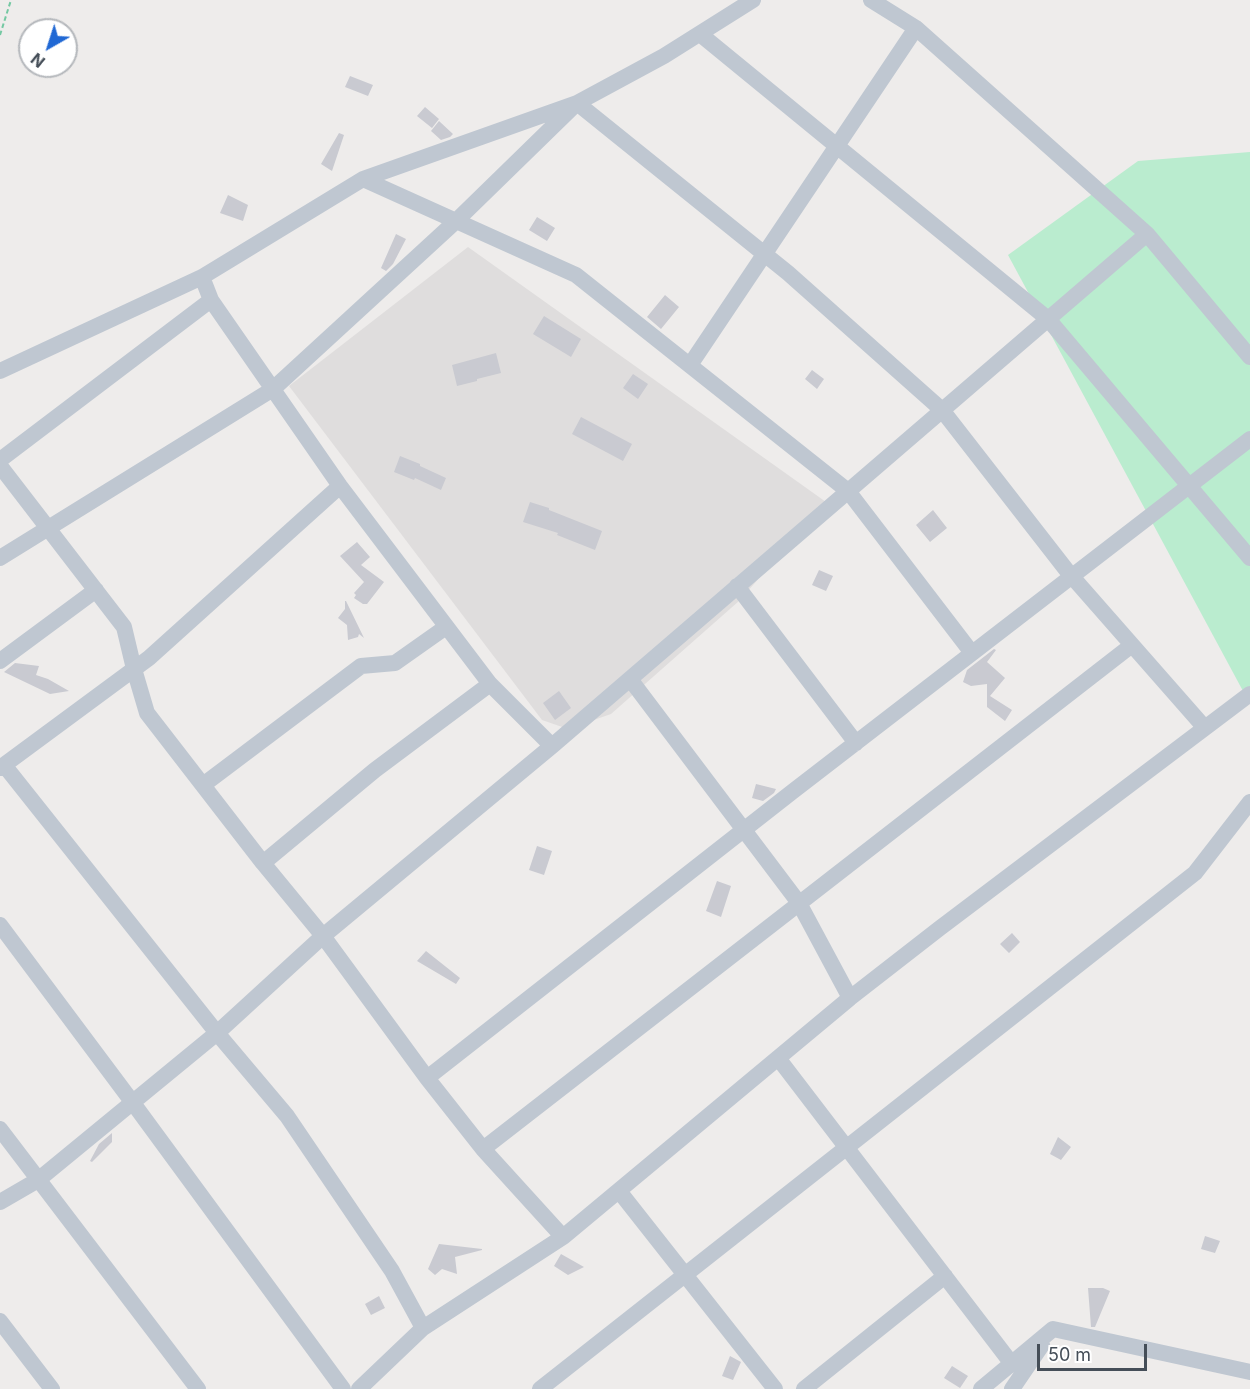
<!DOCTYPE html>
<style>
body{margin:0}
#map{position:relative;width:1250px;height:1389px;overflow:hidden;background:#eeeceb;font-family:Inter,sans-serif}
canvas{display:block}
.north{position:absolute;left:18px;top:18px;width:60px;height:60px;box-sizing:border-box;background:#fff;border:2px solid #b5b8bc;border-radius:50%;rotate:219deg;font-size:16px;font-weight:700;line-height:24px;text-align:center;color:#454e58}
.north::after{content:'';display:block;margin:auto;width:21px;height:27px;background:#2068d4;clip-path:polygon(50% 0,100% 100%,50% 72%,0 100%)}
.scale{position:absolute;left:1037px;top:1344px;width:110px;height:27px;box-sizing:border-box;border:3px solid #454e58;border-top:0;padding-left:8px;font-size:18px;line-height:21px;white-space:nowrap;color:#454e58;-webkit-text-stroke:4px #fff;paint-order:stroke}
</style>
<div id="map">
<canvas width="1250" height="1389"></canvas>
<div class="north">N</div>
<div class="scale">50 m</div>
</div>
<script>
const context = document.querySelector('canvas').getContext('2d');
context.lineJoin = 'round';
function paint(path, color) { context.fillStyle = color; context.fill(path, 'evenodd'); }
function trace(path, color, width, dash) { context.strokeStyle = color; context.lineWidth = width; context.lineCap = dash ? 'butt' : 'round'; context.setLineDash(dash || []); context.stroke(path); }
const education = new Path2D(`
 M468,247L826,502L739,601L611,714L568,729L542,720L289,386Z`);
const green = new Path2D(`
 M1250,152V704L1008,255L1138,161Z`);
const building = new Path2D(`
 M350,76L373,85L368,96L345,87Z
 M425,107L439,119L432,128L417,116Z
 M439,121L453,134L450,137L441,140L431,131Z
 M339,133L344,135L332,171L321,164Z
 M228,195L248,205L243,221L220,213Z
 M537,217L555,228L547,241L529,230Z
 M396,234L406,239L393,264L386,271L381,268Z
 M665,295L679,307L661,329L647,317Z
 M544,316L581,339L571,357L533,334Z
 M496,353L501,373L477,379V381L457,386L452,365Z
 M812,370L824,379L817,389L805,379Z
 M633,374L648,384L638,399L623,388Z
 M581,417L632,444L623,461L572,434Z
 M400,456L420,464V466L446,478L441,490L415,478L414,480L394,472Z
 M530,502L549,508V510L602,531L595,550L557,535L558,533L523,522Z
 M933,510L947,528L930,542L916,525Z
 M357,542L370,557L361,565L384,582L367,604H363L354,598L356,595L354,593L364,582L340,556Z
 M819,570L833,576L826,591L812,585Z
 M345,601H346L364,638L359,634L358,637L348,640L347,625L338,618L345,609Z
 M994,649L996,650L987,662L1005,678L990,696L1012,710L1005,721L987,707V684L971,686L963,682L967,670Z
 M15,663L39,666L36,675L48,679L69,691L50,694L4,672Z
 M559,691L571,708L555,720L543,703Z
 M756,784L776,789L774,793L763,801L752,798Z
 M537,846L552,851L544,875L529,870Z
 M717,881L731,886L721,917L706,911Z
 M1012,933L1020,942L1009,953L1000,944Z
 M426,951L460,978L456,984L417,961Z
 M112,1133V1142L92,1162L90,1161L99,1144Z
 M1058,1137L1071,1147L1061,1160L1050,1154Z
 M1205,1236L1220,1241L1215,1253L1201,1249Z
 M439,1244L482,1249V1250L455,1257L457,1274L442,1269L435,1275L428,1269Z
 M561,1254L584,1267L568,1275L554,1266Z
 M1088,1288H1103L1110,1291L1095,1327H1091Z
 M379,1296L385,1308L371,1315L365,1304Z
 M730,1356L741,1362L733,1380L722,1376Z
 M952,1366L968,1376L960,1388L944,1378Z`);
const path = new Path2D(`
 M0,35L11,0`);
const minor = new Path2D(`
 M871,0L916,28L1147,234L1250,357
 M700,34L1048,319L1250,558
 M363,179L576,275L848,491L972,653
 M202,277L211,300L340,486L490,684L552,746
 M690,365L916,28
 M0,371L202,277L363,179L577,103L788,273L942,410L1068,572L1205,728
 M0,460L211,300
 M0,466L124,627L134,669L147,713L263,863L323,936L427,1078L483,1149L563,1237
 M0,558L273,389L456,221L577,103L664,56L753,0
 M737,586L856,743
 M0,661L96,590
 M630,679L799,903L850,998
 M4,765L217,1033L287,1116L392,1271L423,1328
 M0,768L149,658L340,486
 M203,785L361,666L395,663L446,627
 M263,863L375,770L490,684
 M0,925L133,1103L343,1389
 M778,1058L1012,1364
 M427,1078L792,792L1250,439
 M0,1129L198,1389
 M483,1149L1132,645
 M619,1191L775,1389
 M0,1202L38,1180L217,1033L323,936L552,746L1147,234
 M0,1321L52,1389
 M359,1389L423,1328L563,1237L850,998L940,928L1250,694
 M540,1389L1195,873L1250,802
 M804,1389L945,1276
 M981,1389L1053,1329L1250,1372
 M1012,1389L1042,1345`);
paint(education, '#dfdddd');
paint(green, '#baeccf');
paint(building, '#c9cad1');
trace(path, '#74c8a2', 2, [4.5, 3]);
trace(minor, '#bfc7d1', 16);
</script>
